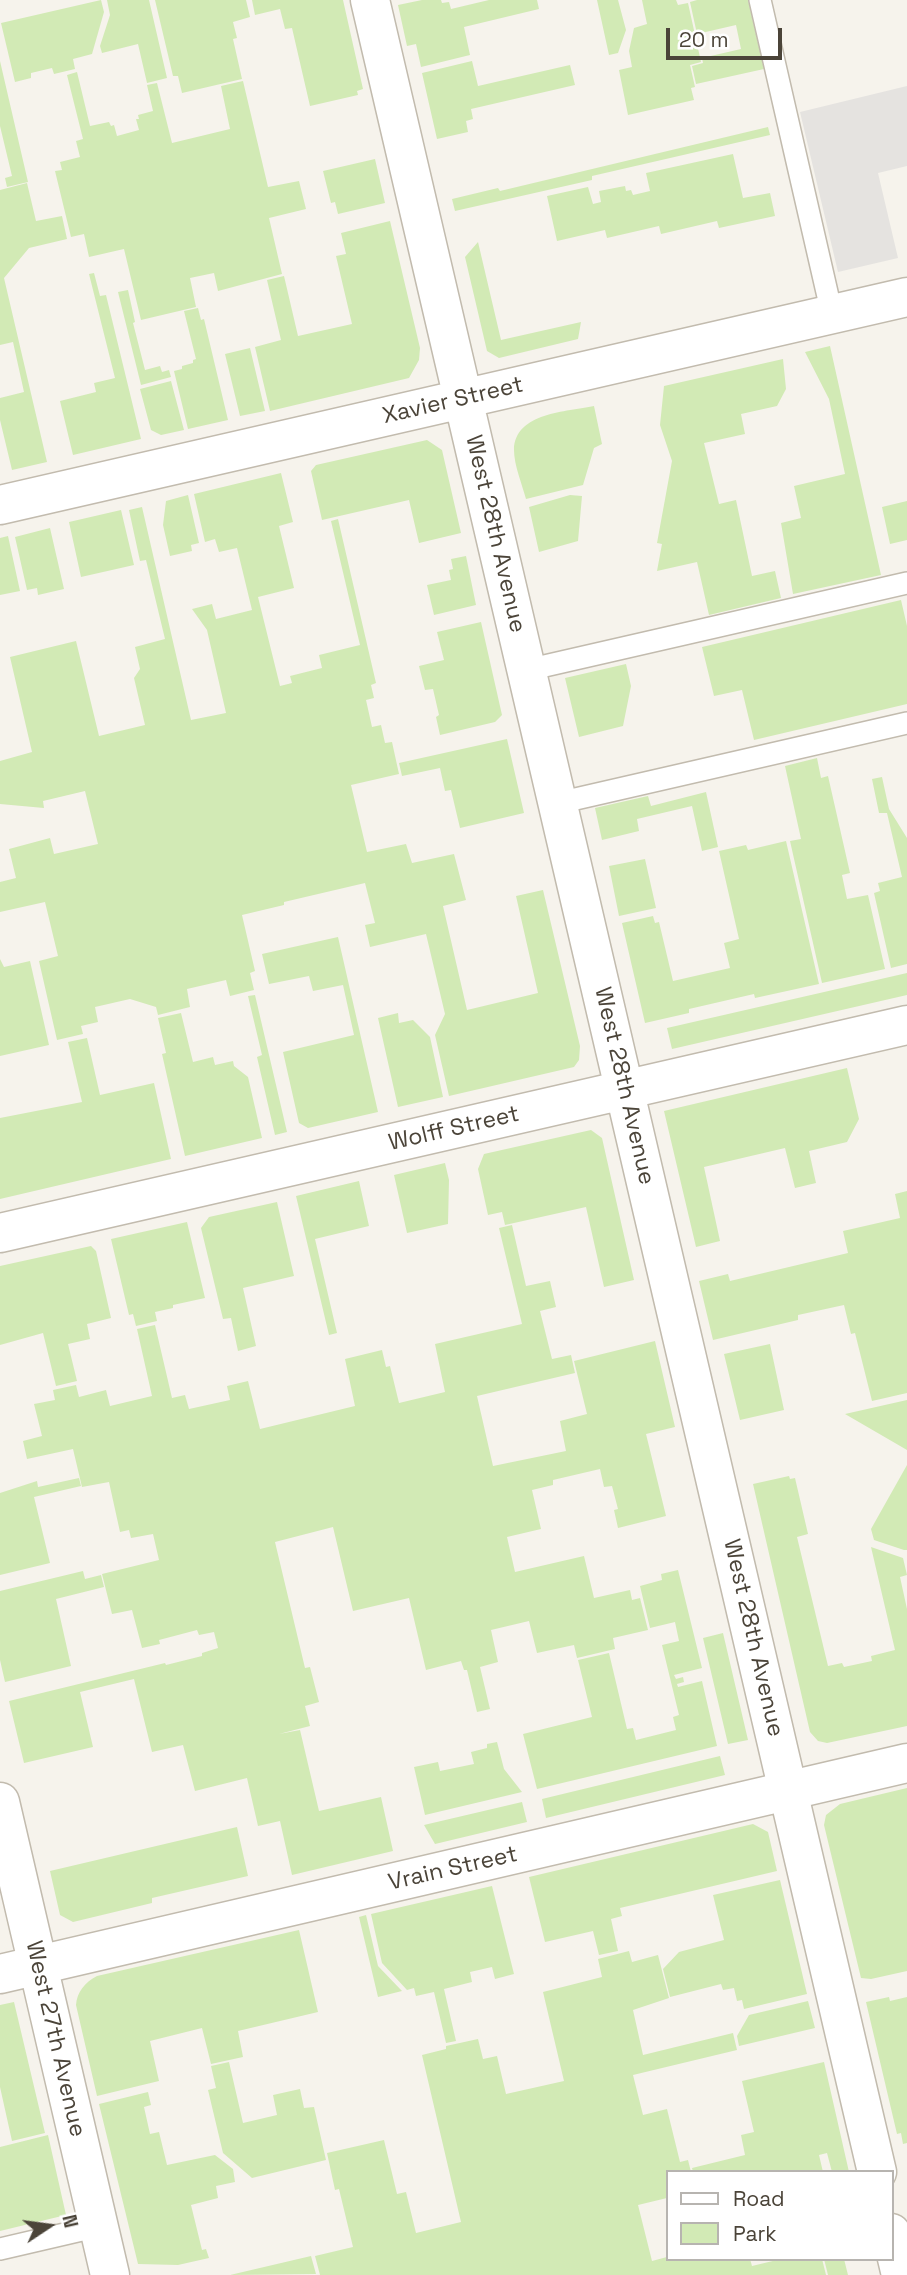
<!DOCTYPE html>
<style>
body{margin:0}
#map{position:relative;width:907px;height:2275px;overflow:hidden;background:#f6f3ec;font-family:"Space Grotesk",sans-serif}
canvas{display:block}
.legend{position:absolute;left:666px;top:2170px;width:228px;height:91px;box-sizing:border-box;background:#fff;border:2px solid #b7b4b0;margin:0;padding:9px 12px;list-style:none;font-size:21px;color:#4b4439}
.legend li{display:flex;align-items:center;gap:14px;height:35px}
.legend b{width:35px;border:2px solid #b7b4b0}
.north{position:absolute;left:14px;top:2191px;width:70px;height:70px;-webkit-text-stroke:5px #fff;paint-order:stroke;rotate:77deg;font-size:19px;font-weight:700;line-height:28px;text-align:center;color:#4b4439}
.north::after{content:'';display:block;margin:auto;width:24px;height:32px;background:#4b4439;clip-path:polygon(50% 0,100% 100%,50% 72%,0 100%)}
.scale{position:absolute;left:666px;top:28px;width:116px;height:32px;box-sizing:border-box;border:4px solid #4b4439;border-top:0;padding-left:9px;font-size:21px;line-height:24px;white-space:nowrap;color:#4b4439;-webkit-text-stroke:5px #fff;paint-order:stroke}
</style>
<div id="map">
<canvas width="907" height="2275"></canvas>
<ul class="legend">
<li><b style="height:9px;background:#fff"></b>Road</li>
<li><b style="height:19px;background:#d2eab5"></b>Park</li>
</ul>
<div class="north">N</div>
<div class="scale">20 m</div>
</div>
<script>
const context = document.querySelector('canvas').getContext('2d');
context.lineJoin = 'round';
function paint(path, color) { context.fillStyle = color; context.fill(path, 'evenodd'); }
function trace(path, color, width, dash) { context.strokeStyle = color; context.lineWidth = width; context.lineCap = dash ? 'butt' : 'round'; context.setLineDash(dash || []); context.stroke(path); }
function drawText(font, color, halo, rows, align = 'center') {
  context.font = font + ' "Space Grotesk",sans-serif'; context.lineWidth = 7; context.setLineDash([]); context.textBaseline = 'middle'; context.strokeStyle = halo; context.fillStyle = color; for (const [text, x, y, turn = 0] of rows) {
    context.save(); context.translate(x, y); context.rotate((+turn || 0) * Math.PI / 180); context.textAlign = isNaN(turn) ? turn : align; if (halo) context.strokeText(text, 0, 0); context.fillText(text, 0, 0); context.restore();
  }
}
const green = new Path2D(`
 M101,0L104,12L92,54L73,59L75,69L54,74L52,68L31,73V78L15,82L1,23Z
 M107,0H149L167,78L147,83L138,44L102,53L100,46L110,15Z
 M155,0H246L250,17L233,22L237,38L233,39L242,79L182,93L178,76H173Z
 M252,0H343L363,89L357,91L358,95L310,106L292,28L285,29L280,9L255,15Z
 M422,0H441L442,3L449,2L451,9L489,0H537L539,9L464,27L470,55L421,67L416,44L407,46L398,5Z
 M597,0H618L626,30L618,53L609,55Z
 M642,0H676L678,5L688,3L701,62L690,65L695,87L691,88L694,100L628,115L619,70L632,67L629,51L634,28L647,24Z
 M697,0H748L764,69L696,84L692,66L703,63L702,58L741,49L736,25L697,34L690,2Z
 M0,61L28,182L7,187L5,178L12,176L0,126Z
 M472,61L478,86L570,65L575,85L471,109L473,119L466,121L468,132L437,139L422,73Z
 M77,72L90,126L109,122L111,126L114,125L117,136L139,130L136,119H139L138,115L153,111L147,85L157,83L172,143L230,129L221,86L243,81L268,187L299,181L306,209L269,218L282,274L218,291L214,273L190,278L196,307L141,320L124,249L89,257L84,234L71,237L55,171L62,170L60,162L80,157L76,141L83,139L67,75Z
 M768,127L770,135L592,176V180L455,211L452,199L498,188L500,191Z
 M733,154L743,198L770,193L775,216L719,228L717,221L661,234L659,226L607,238L605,230L557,241L547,196L588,187L593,204L601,202L599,191L625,186L626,191L631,190L633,195L650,191L646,173Z
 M375,159L385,203L338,214L335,202L331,203L323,171Z
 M27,183L36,221L62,216L67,239L29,248L4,278L47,462L12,470L0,420V398L24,392L13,342L0,345V190Z
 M390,221L420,348L419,360L409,378L270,411L255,347L281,340L267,280L284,276L298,336L352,324L336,256L346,254L341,233Z
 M478,242L501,340L581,322L578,339L499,358L487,351L465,257Z
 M94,273L100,296L106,295L141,439L73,455L60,401L96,392L94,383L115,378L89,274Z
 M128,290L135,322L133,323L145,370L160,366L162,372L169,370L171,377L141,385L118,292Z
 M198,308L201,320L204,319L228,420L188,429L174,371L182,369V366L193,363V360L196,359L184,311Z
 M830,346L881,575L793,594L781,523L801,518L794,486L845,474L829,399L805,352Z
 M250,348L265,411L240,416L225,354Z
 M783,359L786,389L777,406L741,414L745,434L704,443L719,504L736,500L752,576L775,571L781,598L709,615L697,562L657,571L662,544L657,543L672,461L660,425L664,386Z
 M171,381L184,430L161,435L151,430L140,389Z
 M594,406L602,444L594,448L583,485L526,499C522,484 514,465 514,450C515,412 567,412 594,406Z
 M427,440L442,450L461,533L419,543L409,500L322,520L311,471L316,465Z
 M281,473L293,522L279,526L294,588L258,597L280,686L292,683L290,676L322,668L319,655L360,645L331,521L338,519L376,683L371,685L374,698L366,700L372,727L381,725L385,743L392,742L399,774L351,785L367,852L406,844L412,863L454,854L466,900L443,906L467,1010L538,993L516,896L543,890L580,1046L579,1060L574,1067L449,1096L435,1035L445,1014L426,934L370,947L365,925L375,923L365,883L284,902V905L242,915L255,971L250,973L254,990L230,996L226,980L187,989L190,1007L158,1015L156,1007L130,999L95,1007L98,1022L81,1026L83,1034L57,1040L39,961L58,956L45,902L0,912V882L16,878L9,849L50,838L54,854L98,844L85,791L43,801L44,808L0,804V761L32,752L10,657L76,641L99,736L145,725L134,678L140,669L135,647L165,639L146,560L140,561L129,510L142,507L191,720L226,713L207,630L192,609L212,604L216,619L252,610L237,548L219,552L215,539L205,542L194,494Z
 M188,495L199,543L191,545L192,551L170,556L163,525L166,501Z
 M570,495L582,496L578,541L539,552L529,507Z
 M907,501V540L890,544L882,507Z
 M121,510L134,565L81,577L69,522Z
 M50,528L64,589L38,595L37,588L27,590L15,537Z
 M8,536L20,591L0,595V538Z
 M466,556L476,605L434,615L427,585L451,580L449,570L453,569L451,559Z
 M901,600L907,626V704L754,740L742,690L714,696L702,647Z
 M481,622L502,715L495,722L440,735L436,717L439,715L433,689L425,690L419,666L444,660L437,632Z
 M626,664L631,686L623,726L579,737L565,678Z
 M507,739L524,813L460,828L451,790L445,791L440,768L402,776L399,763Z
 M817,758L821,778L828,776L850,873L842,875L847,899L868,895L885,969L822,983L790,841L801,839L785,766Z
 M882,777L889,809L907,838V964L891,968L874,893L880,891L878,883L902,877L887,813H879L872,779Z
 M706,792L718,847L702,851L692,806L637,819L639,831L602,840L595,808L648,796L651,806Z
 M786,841L819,984L755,998L754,994L689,1009V1013L645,1023L622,923L653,916L655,923L659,922L673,981L730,968L724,943L739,939L719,851L746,845L748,850Z
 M645,859L656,908L619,916L609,866Z
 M338,937L378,1112L308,1128L299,1123L283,1052L354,1035L343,985L313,991L309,976L269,984L262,954Z
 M0,959L4,967L30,961L49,1045L0,1056Z
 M907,973V995L672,1049L667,1028Z
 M255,995L287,1132L275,1135L257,1057L262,1055L248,996Z
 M181,1013L193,1062L213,1057L215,1065L233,1061L234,1066L248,1077L262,1138L185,1156L162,1054L166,1053L158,1018Z
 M398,1013L399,1023L413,1020L430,1037L443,1097L398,1107L378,1018Z
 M87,1038L100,1095L154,1083L171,1159L0,1199V1118L82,1102L68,1042Z
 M847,1068L859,1119L847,1142L809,1151L816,1183L795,1188L785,1148L704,1167L720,1241L696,1247L664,1111Z
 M591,1130L602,1138L634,1280L604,1287L586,1207L505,1225L502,1212L488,1215L478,1169L484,1154Z
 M445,1163L449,1180L448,1224L407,1233L394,1175Z
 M359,1181L369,1226L315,1239L337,1333L329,1335L296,1196Z
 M907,1191V1393L872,1401L855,1333L851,1334L844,1305L798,1315V1320L713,1340L699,1281L728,1274L730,1281L848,1253L843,1231L900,1218L895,1194Z
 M277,1202L294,1276L243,1288L256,1346L238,1351L231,1318L223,1319L201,1228L209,1217Z
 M187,1222L205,1298L173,1305V1308L155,1312L157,1321L136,1326L133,1314L129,1315L111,1239Z
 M512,1225L526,1286L550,1281L556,1307L540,1311L552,1359L571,1355L575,1373L477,1396L493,1466L566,1451L560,1421L587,1414L574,1361L655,1341L675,1427L646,1434L666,1516L618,1528L614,1510L618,1509L612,1486L604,1487L600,1469L553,1480V1485L532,1490L541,1529L507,1537L515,1572L584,1556L594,1598L630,1590L632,1600L640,1598L648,1630L613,1638L615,1649L577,1658L574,1645L537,1653L529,1621L491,1630L498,1662L480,1667L490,1709L477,1712L467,1670H464L461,1661L426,1670L409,1598L353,1611L333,1527L275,1542L305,1668L310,1667L319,1702L305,1706L310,1726L279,1734L300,1730L319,1811L381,1797L393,1851L292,1875L280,1821L258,1826L247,1778L195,1791L183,1745L152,1752L134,1679L80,1692L93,1747L24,1763L9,1701L165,1663L166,1665L202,1656V1653L218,1648L214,1632L199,1635L197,1630L159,1640L160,1644L142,1648L132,1610L112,1614L102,1574L159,1560L153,1534L131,1538L129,1530L120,1532L109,1482L82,1487L73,1449L27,1459L23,1441L42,1436L34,1404L55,1400L53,1390L76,1385L79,1397L106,1390L110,1406L152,1396L137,1329L155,1325L172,1398L185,1395L189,1409L230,1400L227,1386L248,1381L260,1429L355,1406L345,1359L382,1350L386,1367L390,1366L399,1403L445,1392L435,1344L522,1324L499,1228Z
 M91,1246L96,1251L111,1318L87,1324L90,1339L68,1344L77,1381L56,1386L43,1333L0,1345V1266Z
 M770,1344L784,1410L740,1420L724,1354Z
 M907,1400V1450L845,1414Z
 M907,1465V1550H904L874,1540L871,1529Z
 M789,1476L790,1479L795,1478L808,1534L797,1537L828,1666L842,1663L844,1667L872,1661L871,1656L895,1650L871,1547L903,1558L907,1575L900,1577L907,1609V1726L827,1743L818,1741L810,1732L753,1484Z
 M79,1478L81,1486L34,1497L50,1563L0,1575V1493L37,1481L38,1487Z
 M678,1570L702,1668L674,1675L676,1679L683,1677L684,1682L677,1684L678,1687L702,1681L717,1746L537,1789L523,1734L592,1717L578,1660L609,1653L627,1729L633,1728L636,1740L676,1730L673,1717L679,1715L662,1645L679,1641L675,1622L650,1628L640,1586L662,1580L661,1574Z
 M83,1571L85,1579L101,1575L104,1587L56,1599L71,1666L5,1682L0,1660V1591Z
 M723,1633L748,1740L728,1744L703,1638Z
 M497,1742L504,1769L522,1792L425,1815L414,1767L438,1762L440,1771L474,1764L471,1752L487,1748V1744Z
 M720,1756L725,1775L546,1818L542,1799Z
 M907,1788V1971L871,1979L861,1978L824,1825L826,1815L840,1804Z
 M522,1802L527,1822L435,1844L424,1825Z
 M753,1824L768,1832L777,1871L620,1908L622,1916L611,1919L618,1951L599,1955L593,1931L545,1942L529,1877Z
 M237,1827L248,1876L152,1898V1903L73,1922L60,1915L50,1871Z
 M780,1880L807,1994L744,2009L742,2000L737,2001L734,1988L723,1990L721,1984L670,1997L663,1969L679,1952L724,1940L713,1895Z
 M492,1886L514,1974L495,1979L492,1967L470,1972L472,1982L444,1989L456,2041L446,2043L434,1992L416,1996L414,1988L407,1990L382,1963L371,1914Z
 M366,1915L378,1966L402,1991L378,1997L359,1917Z
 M299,1930L318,2012L238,2031L243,2057L211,2064L202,2028L150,2041L159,2081L97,2096L76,2005C77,1992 85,1982 97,1976Z
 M629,1951L632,1962L658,1955L669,1998L633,2010L643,2055L733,2033L737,2050L633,2075L643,2115L667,2109L680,2162L688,2160L691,2172H667V2198L638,2205L652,2261L667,2257V2259H750L752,2266L781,2259H822L826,2275H320L315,2256L353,2247L339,2189L335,2190L327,2153L384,2140L397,2194L406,2192L416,2233L461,2222L422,2055L446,2049V2046L478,2039L483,2059L497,2056L506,2094L564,2081L543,1992L602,1977L598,1959Z
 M889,1997L890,2001L907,1997V2143L903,2144L901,2133L897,2134L866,2002Z
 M808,2001L815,2028L739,2046L737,2036L749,2015Z
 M14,2002L45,2133L12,2141L0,2087V2005Z
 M229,2062L243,2123L277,2115L273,2095L300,2089L304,2108L314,2107L326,2160L252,2178L223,2153L208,2090L216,2088L211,2066Z
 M824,2062L849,2172H832L827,2153L819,2155L823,2172H693L692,2168L745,2155L741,2135L754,2132L742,2081Z
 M148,2092L151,2105L144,2107L150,2134L159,2132L167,2165L215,2155L233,2169L235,2182L216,2186L218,2198L191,2205L202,2250L206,2249L209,2258L178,2265L138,2264L99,2104Z
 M48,2135L66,2215L0,2231V2147Z
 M311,2256L316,2274L230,2275Z
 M824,2259H844L848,2275H828Z`);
const parking = new Path2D(`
 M907,86V166L878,173L898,258L838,272L800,112Z`);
const lane = new Path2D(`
 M760,0L832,314
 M527,670L907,583
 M558,803L907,723
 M0,2249L99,2226`);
const street = new Path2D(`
 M370,0L877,2172
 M0,505L907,297
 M0,1233L907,1025
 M0,1802L110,2275
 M0,1974L907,1763
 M891,2233L901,2275`);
const streetNames = [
 ["Xavier Street",453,401,-13],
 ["West 28th Avenue",495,534,77],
 ["West 28th Avenue",624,1086,77],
 ["Wolff Street",454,1129,-13],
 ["West 28th Avenue",753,1638,77],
 ["Vrain Street",453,1869,-13],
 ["West 27th Avenue",55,2039,77]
];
paint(green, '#d2eab5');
paint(parking, '#e5e3e0');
trace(lane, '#c2bbae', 24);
trace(street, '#c2bbae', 41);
trace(lane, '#fff', 21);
trace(street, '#fff', 38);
drawText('23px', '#4b4439', '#fff', streetNames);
</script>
